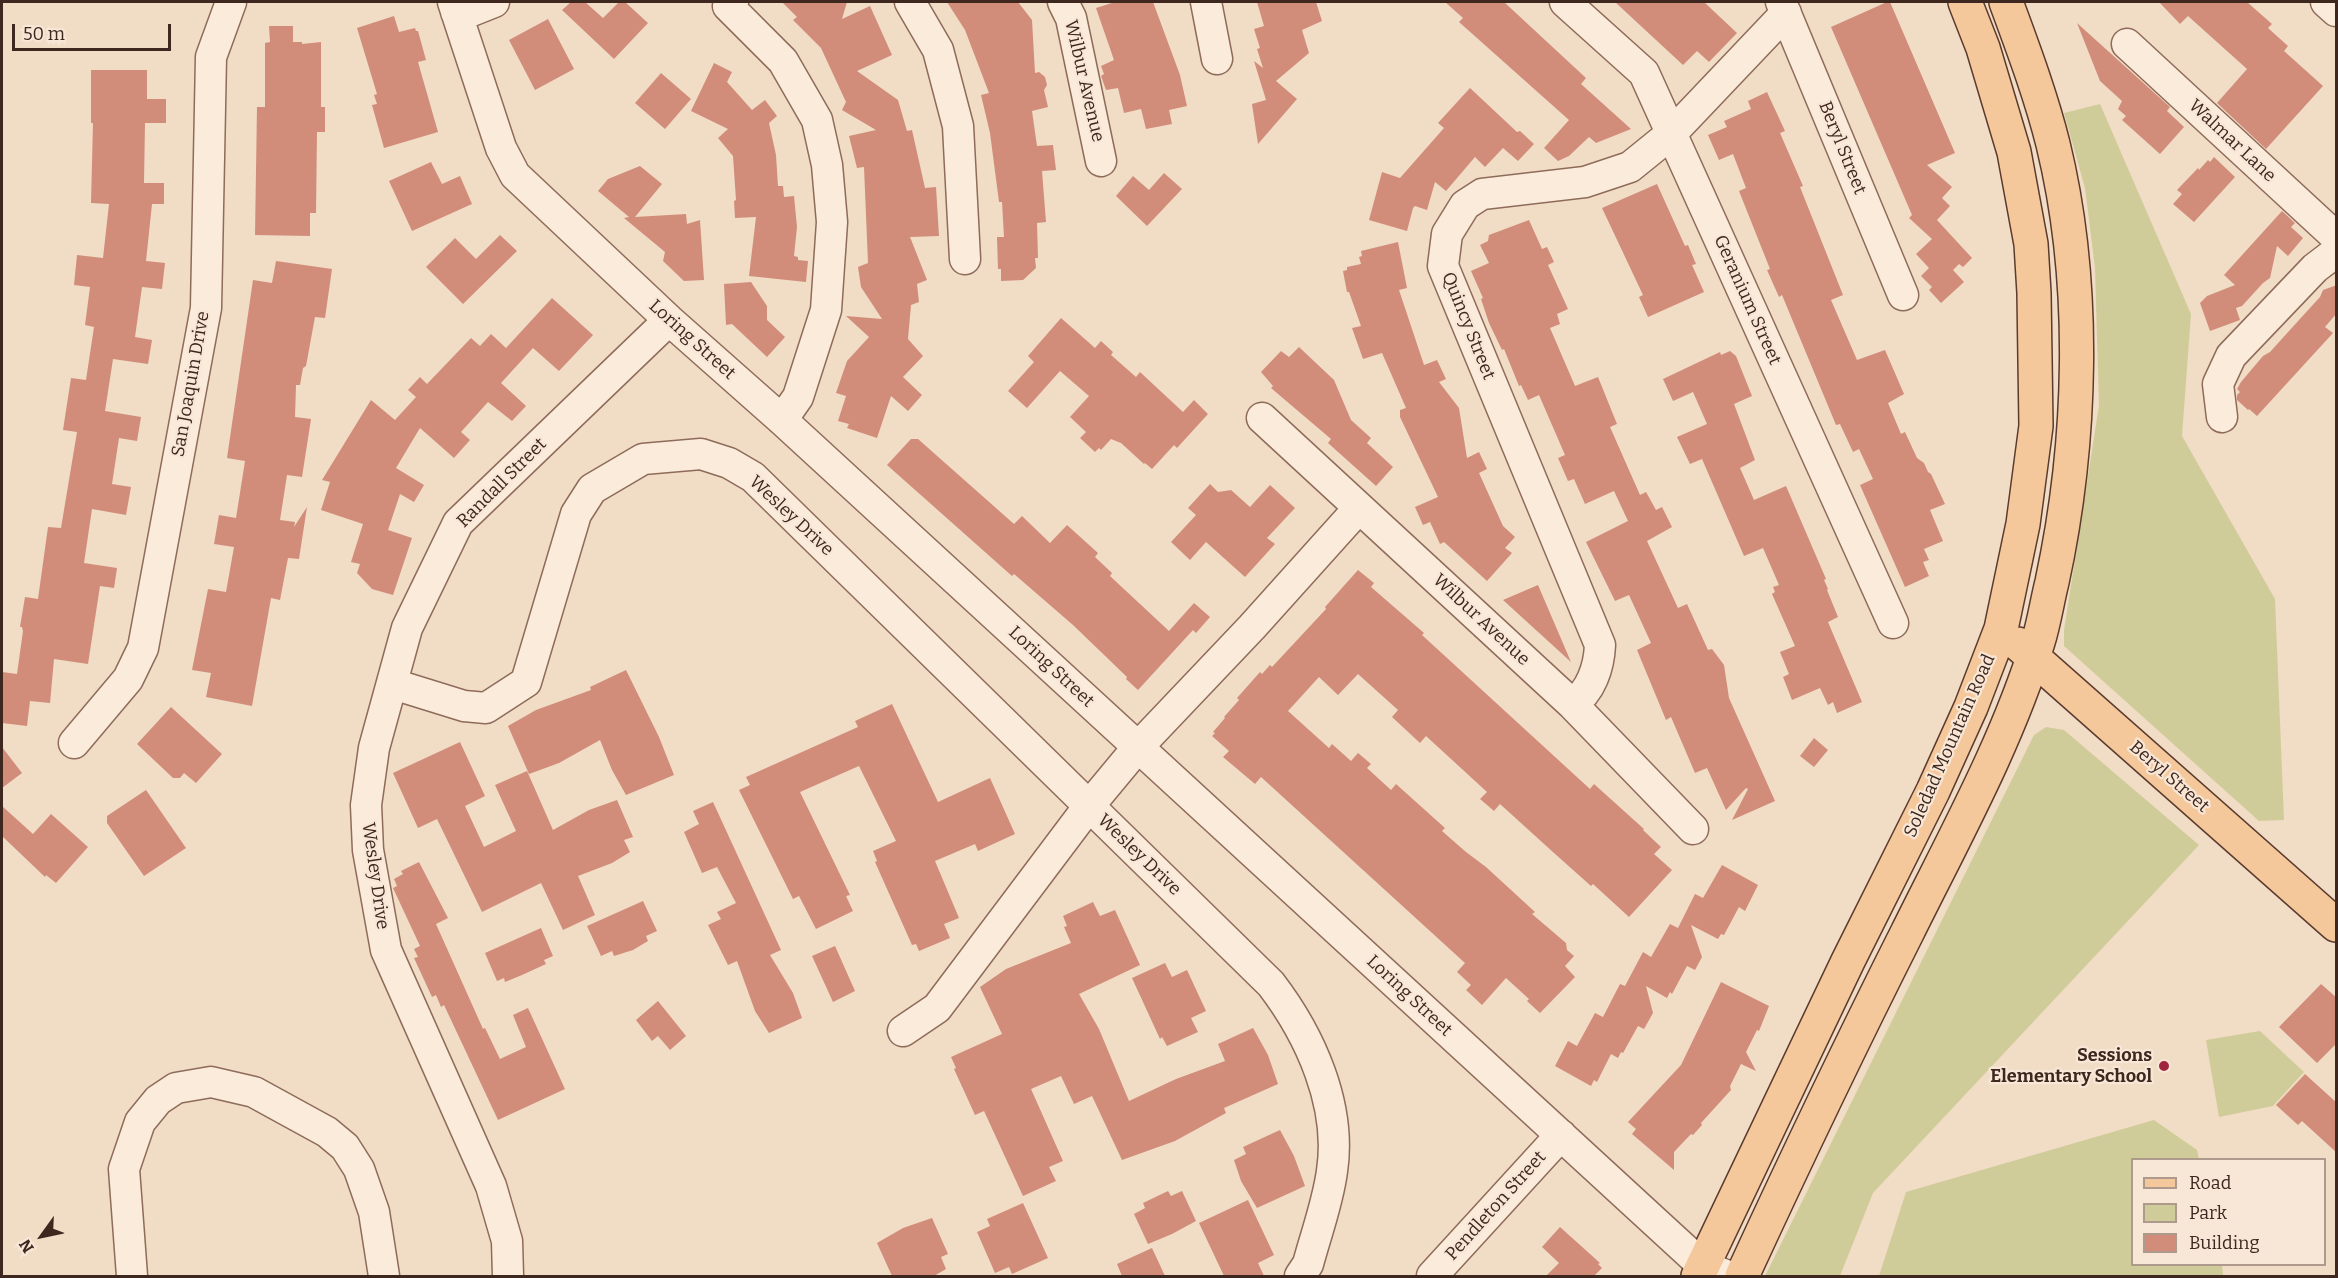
<!DOCTYPE html>
<style>
body{margin:0}
#map{position:relative;width:2338px;height:1278px;overflow:hidden;background:#f1dcc6;font-family:Bitter,serif}
canvas{display:block}
.frame{position:absolute;inset:0;border:3px solid #3d271f;pointer-events:none}
.legend{position:absolute;left:2131px;top:1158px;width:195px;height:108px;box-sizing:border-box;background:#f8e7d6;border:2px solid #ad9a8d;margin:0;padding:8px 10px;list-style:none;font-size:18px;color:#3d271f}
.legend li{display:flex;align-items:center;gap:12px;height:30px}
.legend b{width:30px;border:2px solid #ad9a8d}
.north{position:absolute;left:12px;top:1206px;width:60px;height:60px;-webkit-text-stroke:4px #f8e7d6;paint-order:stroke;rotate:237deg;font-size:16px;font-weight:700;line-height:24px;text-align:center;color:#3d271f}
.north::after{content:'';display:block;margin:auto;width:21px;height:27px;background:#3d271f;clip-path:polygon(50% 0,100% 100%,50% 72%,0 100%)}
.scale{position:absolute;left:12px;top:24px;width:159px;height:27px;box-sizing:border-box;border:3px solid #3d271f;border-top:0;padding-left:8px;font-size:18px;line-height:21px;white-space:nowrap;color:#3d271f;-webkit-text-stroke:4px #f8e7d6;paint-order:stroke}
</style>
<div id="map">
<canvas width="2338" height="1278"></canvas>
<div class="frame"></div>
<ul class="legend">
<li><b style="height:8px;background:#f5c89c"></b>Road</li>
<li><b style="height:16px;background:#d0cc99"></b>Park</li>
<li><b style="height:16px;background:#d18d7a"></b>Building</li>
</ul>
<div class="north">N</div>
<div class="scale">50 m</div>
</div>
<script>
const context = document.querySelector('canvas').getContext('2d');
context.lineJoin = 'round';
function paint(path, color) { context.fillStyle = color; context.fill(path, 'evenodd'); }
function trace(path, color, width, dash) { context.strokeStyle = color; context.lineWidth = width; context.lineCap = dash ? 'butt' : 'round'; context.setLineDash(dash || []); context.stroke(path); }
function drawText(font, color, halo, rows, align = 'center') {
  context.font = font + ' Bitter,serif'; context.lineWidth = 4.5; context.setLineDash([]); context.textBaseline = 'middle'; context.strokeStyle = halo; context.fillStyle = color; for (const [text, x, y, turn = 0] of rows) {
    context.save(); context.translate(x, y); context.rotate((+turn || 0) * Math.PI / 180); context.textAlign = isNaN(turn) ? turn : align; if (halo) context.strokeText(text, 0, 0); context.fillText(text, 0, 0); context.restore();
  }
}
const green = new Path2D(`
 M2100,104L2191,314L2182,436L2275,599L2284,820L2259,821L2064,646V630L2099,405L2095,268L2085,188L2064,113Z
 M2046,727L2064,730L2199,845L1873,1193L1840,1276H1765L2034,735Z
 M2260,1031L2304,1072L2273,1106L2219,1117L2206,1040Z
 M2154,1120L2197,1150L2199,1159L2132,1160V1264L2222,1265L2223,1276H1879L1906,1192Z`);
const building = new Path2D(`
 M571,2H585L603,18L619,2H625L648,23L614,59L562,10Z
 M782,2H847L842,19L870,6L892,55L857,71L898,100L907,131L912,130L925,188L936,187L939,236L910,237L927,280L917,284L919,302L911,305L908,339L923,356L903,377L922,395L908,411L891,396L877,438L847,428L849,424L838,421L846,396L836,393L847,361L869,337L846,316L882,319L861,287L858,267L868,263L864,167L857,168L849,136L876,130L842,110L846,102L821,48L793,20L797,17Z
 M947,2H1018L1032,20L1035,73L1039,72L1045,77L1047,85L1044,90L1048,107L1032,111L1037,146L1053,145L1056,170L1042,171L1046,222L1037,223L1038,258H1035L1036,268L1023,280L1001,281V269H998L997,237H1004L1002,202H999L990,133L981,95L989,93L965,30Z
 M1115,2H1153L1180,75L1187,106L1169,110L1172,124L1146,129L1141,109L1124,113L1118,88L1106,90L1101,76L1104,74L1101,66L1114,60L1096,8Z
 M1257,2H1316L1322,21L1302,30L1309,53L1276,81L1297,99L1258,144L1252,104L1266,100L1254,61L1263,68L1257,49L1260,48L1254,29L1264,26Z
 M1445,2H1504L1586,78L1581,84L1631,129L1596,143L1589,137L1569,156L1558,161L1544,148L1569,120L1459,22L1463,18Z
 M1615,2H1704L1737,33L1709,62L1697,51L1683,65Z
 M1887,2H1890L1955,153L1927,165L1952,187L1942,198L1950,206L1937,220L1972,258L1963,267L1959,264L1953,270L1964,282L1941,303L1929,290L1932,287L1921,276L1929,268L1916,254L1932,239L1909,218L1912,215L1831,27Z
 M2159,2H2247L2272,24L2268,28L2288,46L2284,51L2323,86L2266,149L2217,103L2247,69L2188,16L2180,24Z
 M394,16L399,32L415,28L416,31H418L426,60L418,62L438,132L384,148L372,105L377,104L374,95L377,94L357,28Z
 M548,19L574,69L535,90L509,40Z
 M2077,23L2170,107L2167,111L2184,127L2160,154L2122,120L2126,116L2118,109L2122,101L2100,81Z
 M269,26H293V42H302V44L321,42V107H325V132H317L316,213H310V236L255,235L257,107H265V43L270,42Z
 M714,63L732,72L727,82L752,110L765,100L777,116L769,123L776,155L778,186H783L784,197L794,196L797,227L794,256L798,257V260L808,261L806,282L749,276L756,217L735,218L734,201L736,200L733,156L718,138L728,129L691,111Z
 M91,70H147V99H166V123H145L144,183H164V204H152L146,261L165,263L162,289L142,287L135,337L152,340L148,364L113,359L105,411L141,417L137,441L119,438L112,484L131,487L126,515L92,509L84,563L117,568L114,588L100,586L88,664L54,659L50,703L30,701L27,726L2,723V672L17,674L23,631L22,627H20L25,597L38,599L48,527L61,528L77,432L63,430L71,378L86,380L94,327L85,325L90,287L74,285L77,255L103,258L109,204L91,203L93,123H91Z
 M661,73L691,99L665,129L635,103Z
 M1470,88L1517,132L1520,131L1534,144L1518,161L1503,148L1485,167L1475,157L1446,191L1435,182L1427,210L1415,206L1413,208L1407,231L1369,220L1382,172L1400,178L1444,128L1438,123Z
 M1767,92L1785,131L1780,133L1803,186L1800,187L1843,295L1831,300L1857,360L1885,350L1904,394L1888,403L1901,434L1905,432L1917,458L1924,463L1928,472L1931,474L1945,504L1930,510L1943,541L1924,549L1929,560L1923,562L1929,576L1905,587L1860,485L1873,479L1859,449L1853,452L1840,424L1836,425L1782,295L1779,297L1767,270L1770,269L1739,191L1746,188L1733,154L1719,160L1708,135L1727,127L1724,121L1751,109L1748,101Z
 M2214,157L2235,177L2194,222L2173,204L2182,194L2177,190L2198,168L2199,170L2208,160L2210,162Z
 M431,162L442,184L460,176L472,204L412,231L389,181Z
 M640,166L662,184L635,217L686,214L687,224L700,220L704,280L684,281L663,261L665,252L624,218L629,217L598,191L608,179Z
 M1164,173L1182,189L1147,226L1116,196L1133,176L1149,190Z
 M1657,184L1685,246L1688,245L1696,264L1692,265L1704,292L1648,317L1639,297L1643,295L1602,208Z
 M2282,211L2295,223L2291,227L2303,238L2288,256L2277,246L2270,278L2263,283L2242,306L2236,308L2240,320L2210,331L2200,303L2207,296L2235,285L2224,275Z
 M1529,220L1542,249L1547,247L1554,262L1548,265L1568,309L1557,314L1560,324L1550,328L1575,386L1598,377L1617,424L1610,427L1640,495L1646,492L1656,510L1662,507L1672,527L1647,541L1678,608L1687,604L1708,650L1712,649L1724,665L1729,698L1775,801L1732,820L1748,789L1746,788L1726,810L1707,768L1695,773L1671,717L1666,720L1637,650L1651,643L1629,595L1615,601L1586,542L1628,521L1614,491L1585,504L1574,479L1568,481L1558,458L1565,455L1539,395L1528,400L1521,385L1519,386L1504,349L1502,350L1489,323L1481,299L1483,298L1471,271L1489,263L1480,245L1488,241L1489,235Z
 M500,235L517,251L463,304L426,267L455,238L476,259Z
 M1398,242L1407,288L1399,290L1424,365L1437,360L1446,379L1439,382L1459,408L1467,458L1479,452L1487,469L1479,473L1503,526L1515,537L1505,548L1512,553L1487,581L1444,542L1440,544L1430,522L1423,525L1415,507L1438,497L1400,417V410L1406,408L1382,353L1363,359L1352,328L1361,326L1349,292H1347L1343,271L1347,270V267L1361,264L1359,257L1362,256L1361,251Z
 M276,261L332,269L325,318L315,317L306,366L303,368L300,385H296L295,417L311,419L302,477L287,475L280,520L295,522L294,527L307,507L299,559L288,558L280,600L271,598L252,706L206,697L211,673L192,670L208,589L226,592L234,547L214,544L219,515L236,518L245,461L227,458L253,280L272,283Z
 M751,282L767,306V320L785,337L767,357L732,324L726,325L724,284Z
 M2337,285V313L2325,327L2333,333L2257,416L2249,409L2248,410L2237,400V395L2240,392L2237,389L2241,382L2263,356L2270,352L2299,320L2320,297L2323,290Z
 M552,298L593,335L559,371L533,348L501,383L526,406L512,421L488,402L461,432L470,440L454,458L420,428L396,468L424,485L414,502L400,494L388,530L412,538L393,595L372,589L357,573L360,564L351,562L363,524L321,510L330,482L322,480L371,400L395,420L416,397L408,390L420,377L427,384L471,338L480,346L491,334L506,348Z
 M1061,318L1095,348L1101,341L1113,352L1111,355L1136,377L1140,372L1183,412L1194,400L1208,414L1177,448L1174,445L1152,469L1145,463L1144,464L1121,443L1111,439L1101,450L1099,448L1095,452L1080,438L1086,432L1070,417L1089,396L1060,371L1027,408L1008,391L1034,362L1028,356Z
 M1299,347L1334,380L1351,420L1371,438L1367,443L1393,467L1376,486L1328,443L1331,439L1271,388L1273,386L1261,372L1281,351L1289,357Z
 M1730,351L1736,356L1752,396L1734,404L1755,460L1740,468L1754,500L1786,486L1826,579L1824,580L1828,589L1827,590L1838,617L1828,622L1862,702L1837,713L1833,702L1828,705L1820,688L1792,700L1783,677L1789,674L1780,652L1795,646L1772,594L1775,592L1773,587L1779,585L1763,548L1744,556L1702,459L1690,464L1677,437L1707,424L1693,392L1673,401L1663,379L1720,352L1721,355Z
 M911,439H918L1014,524L1022,516L1050,543L1067,525L1098,553L1095,557L1112,573L1110,576L1169,631L1194,603L1210,617L1196,633L1193,630L1138,690L1126,679L1127,677L1073,625L1014,574L1012,576L887,465Z
 M1210,484L1218,492L1231,490L1250,507L1270,485L1295,508L1267,538L1275,544L1245,577L1206,542L1190,560L1171,542L1196,515L1188,508Z
 M1358,570L1374,583L1371,587L1424,633L1422,635L1590,789L1594,784L1644,829L1643,830L1661,847L1654,854L1672,870L1629,917L1593,884L1591,886L1554,853L1500,804L1494,811L1480,799L1487,792L1426,736L1420,743L1392,717L1398,710L1358,674L1338,695L1319,677L1288,711L1329,748L1332,744L1351,761L1358,753L1371,764L1367,768L1391,790L1396,784L1445,828L1442,831L1466,852L1486,867L1535,912L1532,914L1566,943L1567,950L1574,956L1565,966L1575,977L1540,1013L1527,1001L1529,999L1506,978L1482,1005L1466,990L1471,985L1457,972L1465,963L1261,777L1255,784L1223,757L1229,751L1212,736L1215,733L1213,732L1225,718L1224,717L1239,700L1237,698L1260,672L1262,674L1270,665L1272,667L1326,609L1325,607Z
 M1538,585L1571,662L1503,600Z
 M626,670L659,737L674,775L626,795L612,770L600,740L559,763L529,774L508,726L536,710L591,690L590,687Z
 M892,704L938,802L990,778L1015,834L978,851L975,844L935,861L959,918L944,924L950,938L919,951L916,944L912,945L875,862L877,861L873,851L896,841L859,766L800,792L850,895L846,896L853,911L816,929L799,896L793,899L739,790L750,785L746,777L858,727L855,721Z
 M171,707L222,754L196,783L184,773L180,778H173L137,744Z
 M1814,738L1828,750L1814,767L1800,756Z
 M460,742L485,796L465,806L484,847L516,831L495,785L527,771L553,830L589,810L617,800L633,837L624,840L630,852L612,863L578,876L595,915L563,930L541,883L482,912L437,819L418,828L393,773Z
 M2,747L22,773L2,788Z
 M146,790L186,848L144,876L107,823V816Z
 M713,802L781,950L770,955L793,993L802,1018L769,1033L755,1011L737,961L728,965L708,925L721,919L717,912L736,903L717,867L702,873L684,832L699,824L693,811Z
 M2,806L33,834L51,814L88,847L56,883L46,875L45,877L2,836Z
 M419,862L448,918L436,924L483,1029L485,1028L500,1059L526,1047L513,1015L528,1008L565,1089L498,1120L444,1005L441,1007L436,995L432,997L414,958L418,957L414,949L420,946L393,888L397,886L394,879L403,874L401,871Z
 M1722,865L1758,885L1745,911L1739,907L1724,935L1721,934L1718,939L1691,925L1702,957L1695,970L1687,966L1672,994L1670,992L1667,998L1646,986L1653,1013L1644,1029L1638,1026L1623,1053L1621,1052L1618,1058L1611,1054L1597,1082L1594,1080L1591,1086L1555,1066L1568,1041L1577,1046L1595,1013L1603,1017L1620,984L1625,986L1643,952L1651,957L1670,924L1678,928L1695,894L1703,898Z
 M643,901L657,931L646,936L648,941L633,950L614,956L612,951L601,956L587,926Z
 M1093,902L1100,916L1115,910L1140,965L1079,994L1099,1029L1129,1101L1176,1079L1225,1061L1218,1044L1253,1028L1268,1055L1278,1084L1224,1108L1226,1113L1175,1141L1122,1160L1092,1096L1074,1104L1061,1076L1031,1089L1063,1161L1049,1167L1056,1181L1023,1196L984,1111L975,1115L954,1069L956,1068L951,1057L1002,1034L980,987L1006,969L1071,943L1064,927L1067,926L1063,916Z
 M541,928L553,956L544,960L546,964L522,975L505,982L504,978L497,981L485,953Z
 M835,946L855,991L833,1002L812,956Z
 M1165,963L1172,977L1187,970L1206,1011L1191,1018L1198,1032L1167,1046L1162,1037L1160,1039L1132,978Z
 M1721,982L1769,1006L1759,1031L1757,1030L1746,1052L1756,1071L1741,1064L1730,1086L1731,1090L1701,1123L1702,1125L1693,1135L1691,1134L1674,1152V1170L1632,1134L1636,1129L1628,1122L1681,1065Z
 M2321,984L2337,998V1043L2317,1063L2279,1027Z
 M658,1001L686,1036L670,1050L658,1036L652,1041L636,1020Z
 M2305,1074L2337,1103V1153L2302,1121L2298,1125L2276,1105Z
 M1280,1130L1294,1156L1305,1186L1257,1208L1241,1181L1234,1160L1246,1154L1243,1147Z
 M1168,1191L1171,1196L1182,1191L1196,1221L1172,1234L1148,1244L1134,1214L1145,1208L1143,1203Z
 M1248,1200L1274,1255L1258,1263L1264,1276H1224L1199,1223Z
 M1023,1203L1048,1258L1012,1274L1009,1267L995,1273L977,1232L990,1226L987,1219Z
 M932,1218L948,1254L941,1257L946,1269L934,1276H892L877,1243L903,1228Z
 M1560,1227L1600,1263L1598,1264L1602,1268L1594,1276H1546L1559,1263L1542,1247Z
 M1152,1248L1165,1276H1122L1117,1264Z`);
const minor = new Path2D(`
 M453,2L501,148L515,175L669,320L782,420L1703,1266L1728,1276
 M733,2L728,6L783,61L817,120L827,165L832,222L826,310L798,397L782,420
 M910,2L938,50L958,126L965,259
 M1063,2L1071,18L1101,161
 M1206,2L1217,59
 M1565,2L1644,73L1893,623
 M1781,2L1903,295
 M2326,2L2336,11
 M456,12H469L494,2
 M2127,44L2336,237
 M2222,417L2218,384L2231,356L2315,268L2336,252
 M1262,418L1572,704L1693,829
 M393,684L464,706L486,708L526,682L576,514L592,489L643,459L701,454L729,463L753,477L1271,984C1310,1035 1342,1105 1332,1171C1328,1202 1316,1234 1308,1264L1300,1276
 M1572,704C1591,692 1599,667 1600,645L1443,266L1447,234L1465,205L1482,194L1585,182L1630,167L1672,133L1786,13
 M74,743L128,679L143,648L206,308L211,57L231,2
 M903,1031L937,1008L1089,806L1138,747L1252,627L1359,508
 M132,1276L124,1169L140,1122L158,1100L176,1088L211,1082L254,1092L327,1132L345,1147L359,1169L374,1212L384,1276
 M508,1276L507,1241L491,1186L386,950L368,850L366,805L374,748L407,628L458,523L669,320
 M1432,1276L1561,1135`);
const major = new Path2D(`
 M2018,644L2336,925
 M1698,1276L1848,961L1933,791L1971,707L2001,629L2023,524L2036,426L2034,293L2031,244L2014,152L1983,48L1965,2
 M1742,1276C1795,1161 1850,1046 1907,933C1954,838 2007,743 2038,642C2044,623 2047,602 2052,582C2082,443 2087,283 2053,144C2041,96 2023,48 2006,2`);
const markers = [
 [2164,1066,6,"#a0263f"]
];
const streetNames = [
 ["Wilbur Avenue",1084,81,77],
 ["Walmar Lane",2232,141,43],
 ["Beryl Street",1842,148,68],
 ["Geranium Street",1747,300,66],
 ["Quincy Street",1468,326,68],
 ["Loring Street",692,340,42],
 ["San Joaquin Drive",191,384,-80],
 ["Randall Street",502,483,-45],
 ["Wesley Drive",791,516,43],
 ["Wilbur Avenue",1481,620,43],
 ["Loring Street",1051,667,43],
 ["Soledad Mountain Road",1950,746,-66],
 ["Beryl Street",2169,777,41],
 ["Wesley Drive",1139,855,44],
 ["Wesley Drive",375,876,82],
 ["Loring Street",1409,996,43],
 ["Pendleton Street",1496,1206,-48]
];
const poiNames = [
 ["Sessions",2152,1056],
 ["Elementary School",2152,1077]
];
paint(green, '#d0cc99');
paint(building, '#d18d7a');
trace(minor, '#8e6b5a', 33);
trace(major, '#5b3b2e', 36);
trace(minor, '#fbebda', 30);
trace(major, '#f5c89c', 33);
for (const [x, y, r, color] of markers) { const dot = new Path2D(); dot.arc(x, y, r, 0, 2 * Math.PI); context.fillStyle = color; context.fill(dot); trace(dot, '#f8e7d6', 2); }
drawText('18px', '#3d271f', '#f8e7d6', streetNames);
drawText('bold 18px', '#3d271f', '#f8e7d6', poiNames, 'right');
</script>
